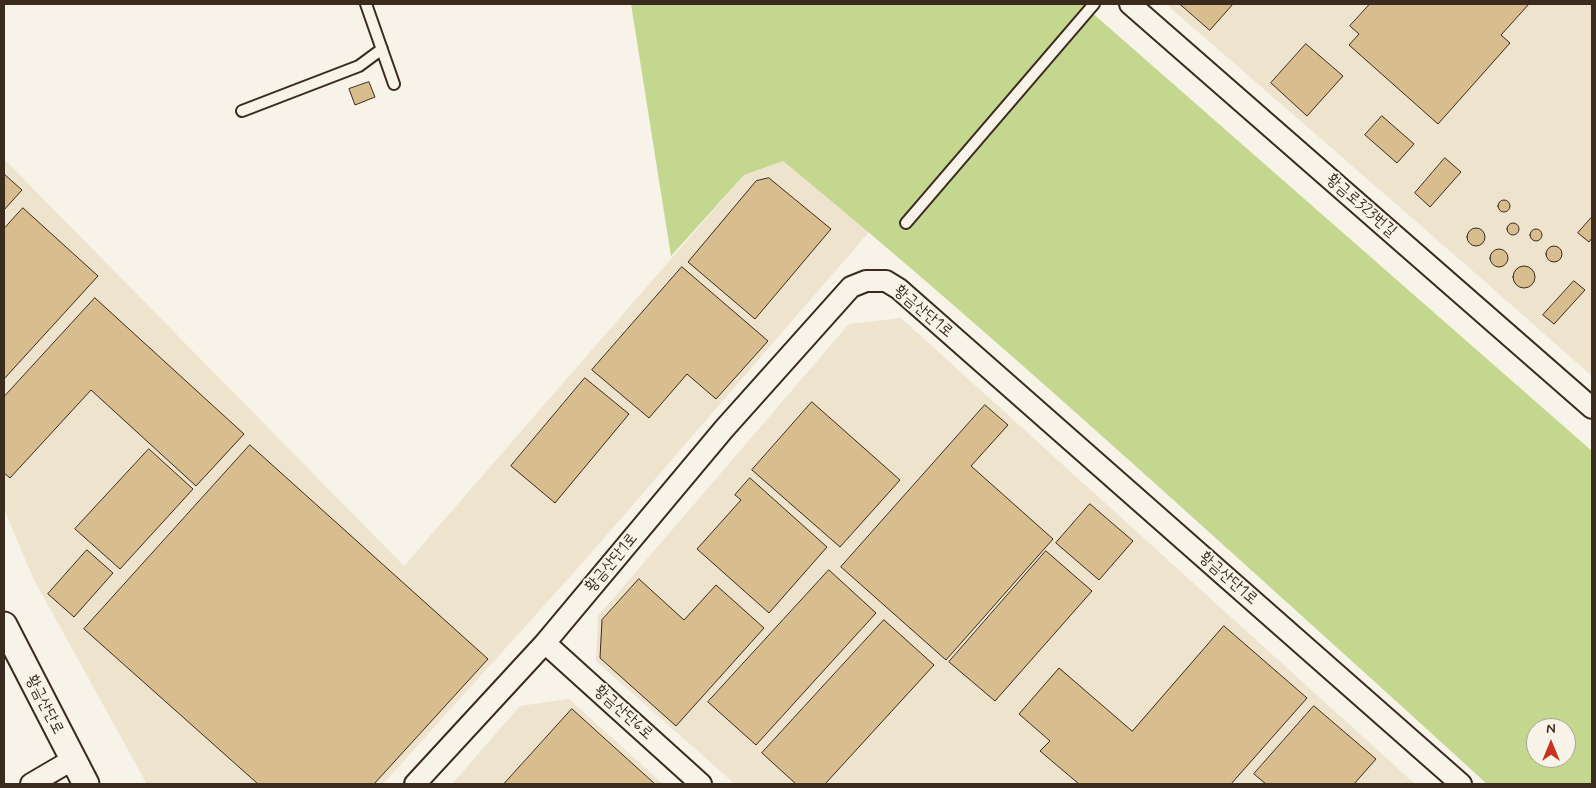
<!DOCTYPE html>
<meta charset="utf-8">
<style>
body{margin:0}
#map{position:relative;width:1596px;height:788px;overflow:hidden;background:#f7f3e8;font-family:Mynerve,sans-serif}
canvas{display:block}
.frame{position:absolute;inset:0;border:5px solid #3b2a1e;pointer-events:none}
.north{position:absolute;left:1526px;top:718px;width:50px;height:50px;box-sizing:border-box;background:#f7f3e8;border:1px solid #aca397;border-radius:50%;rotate:0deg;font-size:14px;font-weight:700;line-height:20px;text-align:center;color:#3b2a1e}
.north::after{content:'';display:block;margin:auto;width:18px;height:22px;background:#c8321e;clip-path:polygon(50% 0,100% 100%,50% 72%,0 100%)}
</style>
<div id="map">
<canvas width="1596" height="788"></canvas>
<div class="frame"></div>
<div class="north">N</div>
</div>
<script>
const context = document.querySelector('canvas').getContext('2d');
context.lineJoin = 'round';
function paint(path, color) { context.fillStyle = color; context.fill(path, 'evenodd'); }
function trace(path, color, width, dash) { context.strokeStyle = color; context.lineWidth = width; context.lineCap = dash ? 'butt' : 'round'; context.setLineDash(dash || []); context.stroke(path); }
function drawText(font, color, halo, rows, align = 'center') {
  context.font = font + ' Mynerve,"Poor Story",sans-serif'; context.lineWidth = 4; context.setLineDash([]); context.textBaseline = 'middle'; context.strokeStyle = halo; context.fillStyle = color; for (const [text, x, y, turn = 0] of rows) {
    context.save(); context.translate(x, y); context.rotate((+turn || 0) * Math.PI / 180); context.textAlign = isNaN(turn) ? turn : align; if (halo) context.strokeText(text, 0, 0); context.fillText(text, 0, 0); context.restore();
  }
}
const built = new Path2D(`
 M1166,4H1592V376L1466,265Z
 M4,159L404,566L744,175L783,161L869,232L585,560L383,784H147L34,580L4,509Z
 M901,318L1415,784H735L596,661L598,616L849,324Z
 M569,699L663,784H452L520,706Z`);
const green = new Path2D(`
 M631,4H1082L1592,451V784H1487C1372,679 1256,574 1140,470C1023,365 905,261 783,161L744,175L671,256ZM1536,728H1566V758H1536Z`);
const building = new Path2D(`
 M1180,4H1233L1210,30Z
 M1370,4H1529L1501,35L1510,43L1438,124L1349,45L1359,34L1350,26Z
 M1306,44L1343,76L1307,116L1271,83Z
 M369,82L375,97L355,105L349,89Z
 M1382,116L1414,144L1397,163L1365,135Z
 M1445,158L1461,172L1430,207L1415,193Z
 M4,174L22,190L4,210Z
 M769,178L831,229L755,319L688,262L756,181Z
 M1498 206a6 6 0 1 1 12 0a6 6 0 1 1-12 0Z
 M23,208L98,276L4,379V229Z
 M1592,217V238L1589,242L1578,233Z
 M1507 229a6 6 0 1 1 12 0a6 6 0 1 1-12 0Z
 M1467 237a9 9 0 1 1 18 0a9 9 0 1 1-18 0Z
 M1530 235a6 6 0 1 1 12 0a6 6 0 1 1-12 0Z
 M1546 254a8 8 0 1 1 16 0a8 8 0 1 1-16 0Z
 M1490 258a9 9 0 1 1 18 0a9 9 0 1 1-18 0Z
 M1513 277a11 11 0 1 1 22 0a11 11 0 1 1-22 0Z
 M682,267L768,341L716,399L687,374L649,418L592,370Z
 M1574,281L1585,290L1554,324L1543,315Z
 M95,298L244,434L196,486L91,390L10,478L4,473V397Z
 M585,378L629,414L555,503L511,466Z
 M812,402L900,480L840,547L752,470Z
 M985,405L1008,425L971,466L1053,539L946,660L841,567Z
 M250,445L488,659L374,784H258L84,629Z
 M149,449L193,489L120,569L75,529Z
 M750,478L827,547L769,613L697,549L741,500L735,495Z
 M1090,504L1133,541L1099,580L1056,543Z
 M87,550L113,573L74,617L48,594Z
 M1046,551L1092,591L995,701L949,662Z
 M829,570L876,613L756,745L708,702Z
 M639,579L684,620L716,585L764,628L676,726L600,658L602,620Z
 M884,620L934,665L825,784H796L762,753Z
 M1224,626L1307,698L1231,784H1079L1040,751L1050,741L1019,714L1059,668L1132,731Z
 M1314,706L1376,759L1354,784H1266L1254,774Z
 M572,709L655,784H504Z`);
const service = new Path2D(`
 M366,4L394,84
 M242,111L359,66L382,49
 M906,223L1094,4`);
const minor = new Path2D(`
 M1130,4L1592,408
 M545,643L701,784
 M31,784L72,760
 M415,784L545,643L724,429L851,287L866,281H886L899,289L1461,784`);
const tertiary = new Path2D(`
 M4,625L86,784`);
const streetNames = [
 ["황금로323번길",1361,206,41],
 ["황금산단1로",923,312,40],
 ["황금산단1로",612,563,-50],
 ["황금산단1로",1228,579,41],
 ["황금산단로",44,705,63],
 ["황금산단6로",623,713,42]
];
paint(built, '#eee3cd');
paint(green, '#c3d88e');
paint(building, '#d8be8e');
trace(building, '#3b2a1e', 1);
trace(service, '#3b2a1e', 14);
trace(minor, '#3b2a1e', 24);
trace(tertiary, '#3b2a1e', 29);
trace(service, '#f7f3e8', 10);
trace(minor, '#f7f3e8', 20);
trace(tertiary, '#f7f3e8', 25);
drawText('16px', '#3b2a1e', '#f7f3e8', streetNames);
</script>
